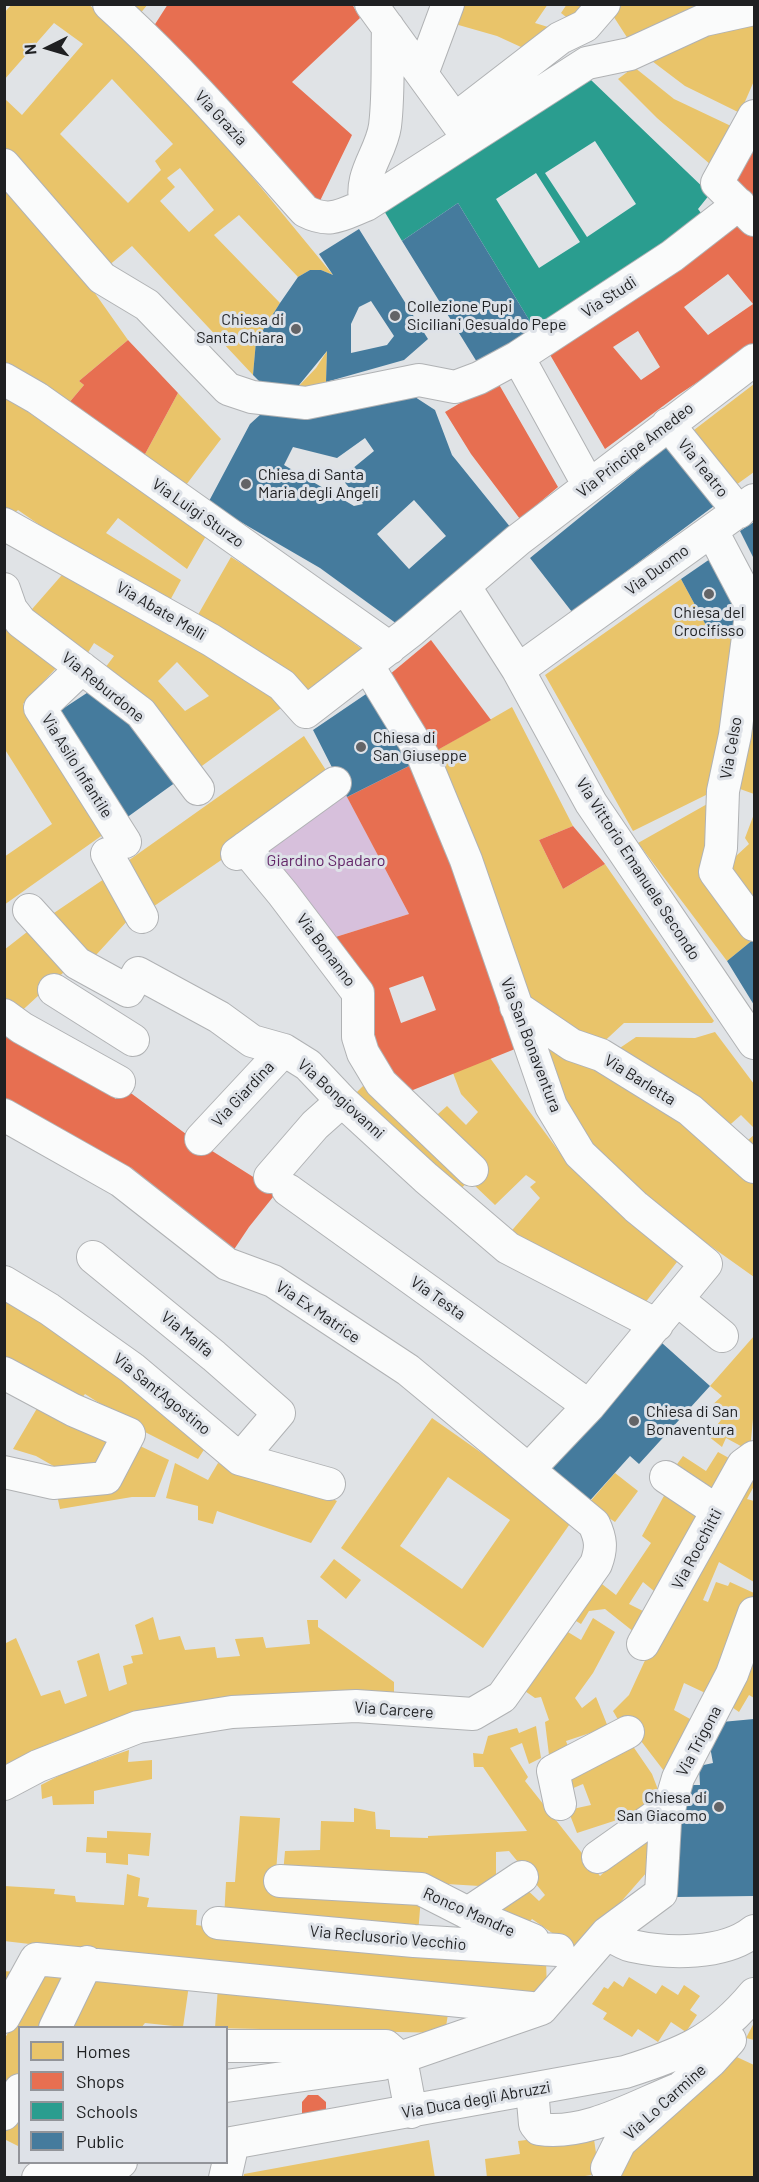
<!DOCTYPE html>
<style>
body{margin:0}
#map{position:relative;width:759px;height:2182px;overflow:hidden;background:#e0e3e6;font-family:Barlow,sans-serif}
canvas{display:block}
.frame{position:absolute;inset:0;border:6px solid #1f2022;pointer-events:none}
.legend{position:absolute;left:18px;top:2026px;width:210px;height:138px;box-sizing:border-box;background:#dee2e8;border:2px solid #929499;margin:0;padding:8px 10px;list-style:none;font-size:18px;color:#1f2022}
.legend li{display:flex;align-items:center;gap:12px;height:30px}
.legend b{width:30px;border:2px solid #929499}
.north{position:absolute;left:18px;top:18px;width:60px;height:60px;-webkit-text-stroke:4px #dee2e8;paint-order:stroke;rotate:265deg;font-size:16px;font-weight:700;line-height:24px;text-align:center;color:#1f2022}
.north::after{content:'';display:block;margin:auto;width:21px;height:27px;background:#1f2022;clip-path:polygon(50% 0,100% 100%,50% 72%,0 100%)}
</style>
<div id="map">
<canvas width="759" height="2182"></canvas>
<div class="frame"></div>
<ul class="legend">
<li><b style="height:16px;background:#e9c46a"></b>Homes</li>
<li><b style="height:16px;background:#e76f51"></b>Shops</li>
<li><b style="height:16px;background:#2a9d8f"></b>Schools</li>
<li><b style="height:16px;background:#457b9d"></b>Public</li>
</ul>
<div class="north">N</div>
</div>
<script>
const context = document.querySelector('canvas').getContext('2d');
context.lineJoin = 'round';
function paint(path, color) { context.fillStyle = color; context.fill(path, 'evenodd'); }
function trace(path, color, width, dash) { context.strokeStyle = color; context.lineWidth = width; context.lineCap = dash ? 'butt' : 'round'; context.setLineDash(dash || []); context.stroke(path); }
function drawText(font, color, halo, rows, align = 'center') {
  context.font = font + ' Barlow,sans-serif'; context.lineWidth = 6; context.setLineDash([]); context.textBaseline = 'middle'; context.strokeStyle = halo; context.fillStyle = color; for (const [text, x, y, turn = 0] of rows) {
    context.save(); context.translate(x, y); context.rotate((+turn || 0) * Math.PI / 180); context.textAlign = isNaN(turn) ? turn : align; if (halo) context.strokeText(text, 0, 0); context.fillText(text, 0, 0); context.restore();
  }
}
const green = new Path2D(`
 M341,785L409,914L326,940L255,850Z`);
const homes = new Path2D(`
 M12,4H88L141,47L136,52L221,139L333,275L321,270H310L298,277L239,215L214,235L280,303L256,341L253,375L132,246L107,267L4,150V98L22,115L83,44L54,23L4,80V13ZM112,79L173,144L155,161L161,170L128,203L60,134ZM180,168L214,210L189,232L160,201L175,187L167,178Z
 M127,4H148L139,15Z
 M453,4H548L535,23L548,27L534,53L497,36L448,22Z
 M567,4H594L575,24L561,13Z
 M612,4H728L630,42L608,8Z
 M754,17V81L740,113L685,86L648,58Z
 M634,67L674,99L731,126L711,165L657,118L618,79Z
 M4,189L75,265L128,340L79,381L84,385L68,404L4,368Z
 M327,351L326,382L295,390L316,368Z
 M754,384V472L736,485L694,430Z
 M178,393L221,439L186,485L144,456Z
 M4,395L206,536L187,569L118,518L106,533L181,580L167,606L87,558L18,510L7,520L4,518Z
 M231,557L279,587L363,650L300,695L195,620Z
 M68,568L288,703L195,771L102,672L114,656L94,643L84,659L26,616ZM177,662L209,696L185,711L158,681Z
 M681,579L708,629L716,634L735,629L717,780L706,795L633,831L545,675Z
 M4,618L57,667L23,704L104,834L4,905V857L52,824L4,748Z
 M754,681V794L729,785Z
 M512,707L573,826L539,840L563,889L605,864L714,1021L712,1023H624L596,1049L524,993L434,752Z
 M304,736L329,775L233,852L144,913L118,868Z
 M709,803L754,939L727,961L638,843Z
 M754,814V913L722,869L749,844L745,838Z
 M107,877L129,919L96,955L107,966L101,974L48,917Z
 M27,932H35L64,972L14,1018L4,1009V950Z
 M715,1032L754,1084V1128L741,1115L723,1131L614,1052L636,1037L695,1038Z
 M550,1037L692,1123L754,1178V1277L653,1205L581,1133L540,1054Z
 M490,1058L563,1157L677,1262L641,1308L507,1236L540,1198L530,1187L536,1182L526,1175L495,1205L474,1185L484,1173L429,1122L447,1106L466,1125L478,1112L461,1094L453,1073Z
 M371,1078L471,1179L453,1196L348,1101Z
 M754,1135V1156L742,1145Z
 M4,1289L209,1442L198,1459L143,1431L85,1394L76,1405L4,1361Z
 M754,1336V1408L750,1451L726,1438L722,1447L708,1436L726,1414L709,1408L722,1396L710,1386Z
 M39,1405L116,1437L103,1470L71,1476L36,1456L13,1449Z
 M432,1418L574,1518L483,1648L341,1548ZM448,1477L510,1520L462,1589L400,1546Z
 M136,1444L169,1460L155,1497H132L60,1509L57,1495Z
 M718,1452L738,1463L716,1506L672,1471L683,1456L706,1471Z
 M175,1463L208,1480L218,1463L258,1477L302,1484L337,1501L311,1543L217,1511L213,1524L198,1520V1506L166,1498Z
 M615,1473L638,1491L615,1522L588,1504Z
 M754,1476V1486L747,1499L754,1501V1582L719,1562L703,1600L708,1602L716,1582L728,1586L730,1582L754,1593V1597L716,1698L684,1683L674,1710L699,1724L677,1746L664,1771L628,1724L623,1728L613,1711L629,1695L666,1615Z
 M671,1483L711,1512L665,1600L643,1582L629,1604L651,1615L639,1636L605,1609L589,1611L581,1624L571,1618L598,1581L616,1595L651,1543L642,1536Z
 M334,1559L361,1580L346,1599L320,1577Z
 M153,1617L159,1640L180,1636L185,1650L215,1647L217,1658L240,1656L235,1639L263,1637L266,1648L310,1644L307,1620H318V1627L394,1682V1692H302L200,1701L53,1742L4,1768V1644L16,1638L41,1696L60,1690L65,1704L87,1696L77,1661L99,1653L109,1691L127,1684L123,1666L133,1663L131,1656L143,1654L135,1625Z
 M593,1618L615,1632L593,1673L575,1698L582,1708L596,1697L608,1727L566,1741L571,1755H549L545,1722L549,1720L541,1697L535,1698L522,1689L563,1629L581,1640Z
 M754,1636V1698L749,1695L739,1712L726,1703Z
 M536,1726L541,1758L529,1764L522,1743L510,1748L528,1777L525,1781L600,1876L655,1826L654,1864L578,1951L532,1919L524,1928L480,1911L521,1884L539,1901L545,1895L509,1851L496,1852V1887L283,1874L285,1851L320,1850L321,1821L354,1822V1808L375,1812L376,1829L390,1830V1837L428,1838V1836L527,1831L483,1767H474L473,1753L483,1754L488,1736L517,1728L519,1733Z
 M628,1739L652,1774L662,1800L620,1819L577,1833L568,1810L591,1805L583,1784L564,1792L560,1773Z
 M129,1750L128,1762L152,1760V1779L94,1791V1804L53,1805L52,1796L42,1799L41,1785L66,1772Z
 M240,1816L280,1818L275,1886L421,1897L418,1934L224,1919L226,1882H235Z
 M107,1831L151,1833L149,1856L128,1854V1865L106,1863V1853L86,1852L87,1837L107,1838Z
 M127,1874L140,1878L138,1896L149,1898L147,1907L197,1910L196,1925L309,1940L546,1959L547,1993L365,1983L4,1941V1886L55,1889L54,1894L75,1896L76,1902L124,1905Z
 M4,1971L15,1972L4,1991Z
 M41,1973L74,1976L47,2028H20V2077L4,2103V2040Z
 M88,1976L189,1985L183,2027L145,2023L141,2028H60Z
 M629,1977L656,1994L662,1985L678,1995L684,1985L700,1996L690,2010L697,2015L686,2032L671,2022L658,2042L638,2029L632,2037L603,2019L607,2013L592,2004L604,1987L608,1989L614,1981L623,1987Z
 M218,1987L448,2014L445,2033L215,2028Z
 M754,2023V2040L746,2038Z
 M726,2052L754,2065V2178H613L622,2155Z
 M20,2102V2143L18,2146L4,2139V2129Z
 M593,2132L599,2174L571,2178H487L485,2159L520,2154L518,2141Z
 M429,2140L435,2178H243L244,2174Z`);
const shops = new Path2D(`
 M168,4H352L360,18L292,82L352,135L318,205L150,32Z
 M754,149V202L733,182Z
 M738,218L754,238V345L678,395L605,449L549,353ZM728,274L753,304L708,335L684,307ZM638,331L660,367L641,380L613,347Z
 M128,340L178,393L144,456L68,404L84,385L79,381Z
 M497,381L558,487L520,519L471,454L445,412Z
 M431,640L491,720L434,752L389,675Z
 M411,765L460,889L515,1049L398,1096L326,940L409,914L347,797ZM423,976L436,1010L401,1023L389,988Z
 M573,826L605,864L563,889L539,840Z
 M4,1021L116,1099L124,1088L190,1137L277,1192L249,1227L229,1257L4,1104Z
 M308,2095H318L326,2102V2112L309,2120L302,2113V2102Z`);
const schools = new Path2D(`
 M591,80L710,194L698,209L704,217L537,333L458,203L402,241L383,209ZM595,141L636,204L587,237L545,173ZM536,173L580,242L539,268L496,199Z`);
const public = new Path2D(`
 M458,203L537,333L480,367L402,241Z
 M359,229L428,339L404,360L326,382L327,351L295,390L261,383L253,375L256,341L280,303L298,277L310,270H321L333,275L319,254ZM371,301L394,336L387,345L351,353V324L359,307Z
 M415,397L435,410L452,455L511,528L397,624L320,568L208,503L250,424L261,414L293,415ZM365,438L374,451L341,478L363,504L354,506L284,465L293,447L337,458ZM414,500L446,536L409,569L377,534Z
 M666,447L714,506L572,612L530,558Z
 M754,522V559L740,531Z
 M710,559L739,608L735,629L726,634H716L708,629L681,579Z
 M96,687L131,714L176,782L122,821L61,710Z
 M369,692L411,765L347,797L313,730Z
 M754,939V1005L727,961Z
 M662,1343L710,1386L639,1464L630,1456L585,1506L546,1470Z
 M754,1719V1896L676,1897L673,1826L681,1808L687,1806L686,1785H700L699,1766L713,1763L709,1741L711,1723Z`);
const minor = new Path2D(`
 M109,4C180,68 242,140 305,211C330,224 341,215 366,205L587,63L630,54L704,20L754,9
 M371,4L466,135
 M422,74L448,4
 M754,116L717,183L754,220
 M455,119L560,38L585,26L604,4
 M4,165L102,278L147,305L228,389L252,397L306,403L419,380L455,387L479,378L518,357L672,256L739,204
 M366,205C358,175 381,154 385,126C389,94 387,60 388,27
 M518,357L589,486
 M4,379L37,398L390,648
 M668,424L739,512
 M754,500L518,670L591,803L754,1043
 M4,524L211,640L282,685L306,712L411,631L518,540L754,360
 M712,531L752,607L735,735L723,791L721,848L715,872L754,925
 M465,587L518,670
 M4,589L11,609L21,622L141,713L198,789
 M368,666L423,756L466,860L551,1106L580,1154L636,1207L706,1264L589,1406L529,1469
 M82,668L40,708L125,842
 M245,848L283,894L358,993V1037L363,1053L381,1083L472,1170
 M107,854L142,917
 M237,854L335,783
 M29,910L77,963L128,991L138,973L219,1017L252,1041L284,1050L308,1065L342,1101L426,1178L508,1248L657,1325
 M54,990L133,1040
 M516,1007L572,1045L601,1055L690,1110L754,1167
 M4,1015L22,1028L119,1082
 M4,1115L121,1181L227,1264L273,1281L408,1370L594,1524C601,1539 602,1548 596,1564L502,1697L473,1714L356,1706L232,1712L138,1727L38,1766L4,1784
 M201,1139L284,1050
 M270,1177L315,1125L342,1101
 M288,1190L589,1406
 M93,1257L214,1356L279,1413L240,1459
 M4,1282L49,1309L132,1368L240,1459L329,1484
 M678,1300L722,1336
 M4,1373L73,1410L129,1434L106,1478L53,1483L4,1472
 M666,1477L717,1511
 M643,1644L743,1465L754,1457
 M560,1804L553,1771L628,1732
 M598,1857L670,1806
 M280,1881L421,1889L468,1913L533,1940
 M468,1913L522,1877
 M218,1923L414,1941L558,1950
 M607,1933C615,1938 623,1944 632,1946C669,1954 724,1955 754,1931
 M4,2017L36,1959L531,2008
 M55,2028L87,1962
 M226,2046H386L401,2059L411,2112
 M226,2086L382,2064L541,2009L607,1933L661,1893L665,1822L678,1778L732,1674L754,1613
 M532,2089L535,2124L539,2129C585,2136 634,2107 676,2090
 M4,2114L20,2090
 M226,2144L625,2072C682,2054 715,2041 754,1994
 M607,2168L620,2142L711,2061L730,2040
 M38,2178L121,2162
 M225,2178L233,2143`);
const markers = [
 [395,316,6,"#636467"],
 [296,329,6,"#636467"],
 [246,484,6,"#636467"],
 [709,594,6,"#636467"],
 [361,747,6,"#636467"],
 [634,1421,6,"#636467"],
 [719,1807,6,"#636467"]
];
const streetNames = [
 ["Via Grazia",221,118,47],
 ["Via Studi",609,297,-33],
 ["Via Principe Amedeo",635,450,-38],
 ["Via Teatro",703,468,51],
 ["Via Luigi Sturzo",198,513,35],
 ["Via Duomo",657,570,-36],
 ["Via Abate Melli",161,611,30],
 ["Via Reburdone",103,687,39],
 ["Via Celso",731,748,-80],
 ["Via Asilo Infantile",77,766,58],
 ["Via Vittorio Emanuele Secondo",638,869,57],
 ["Via Bonanno",326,950,53],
 ["Via San Bonaventura",531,1045,69],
 ["Via Barletta",640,1080,32],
 ["Via Giardina",243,1094,-47],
 ["Via Bongiovanni",341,1099,42],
 ["Via Testa",438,1298,35],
 ["Via Ex Matrice",318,1312,34],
 ["Via Malfa",187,1334,39],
 ["Via Sant'Agostino",162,1394,39],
 ["Via Rocchitti",697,1549,-62],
 ["Via Carcere",394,1710,4],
 ["Via Trigona",699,1741,-62],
 ["Ronco Mandre",469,1912,24],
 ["Via Reclusorio Vecchio",388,1938,5],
 ["Via Duca degli Abruzzi",476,2100,-10],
 ["Via Lo Carmine",665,2102,-42]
];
const poiNames = [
 ["Collezione Pupi",407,307],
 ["Siciliani Gesualdo Pepe",407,325],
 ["Chiesa di",284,320,"right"],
 ["Santa Chiara",284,338,"right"],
 ["Chiesa di Santa",258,475],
 ["Maria degli Angeli",258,493],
 ["Chiesa del",709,613,"center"],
 ["Crocifisso",709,631,"center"],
 ["Chiesa di",373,738],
 ["San Giuseppe",373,756],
 ["Chiesa di San",646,1412],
 ["Bonaventura",646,1430],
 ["Chiesa di",707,1798,"right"],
 ["San Giacomo",707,1816,"right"]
];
const parkNames = [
 ["Giardino Spadaro",326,861]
];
paint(green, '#d7c0dc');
paint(homes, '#e9c46a');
paint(shops, '#e76f51');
paint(schools, '#2a9d8f');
paint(public, '#457b9d');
trace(minor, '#b0b2b4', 34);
trace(minor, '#fafbfb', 32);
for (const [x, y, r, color] of markers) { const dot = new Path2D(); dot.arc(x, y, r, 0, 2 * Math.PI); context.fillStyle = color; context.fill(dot); trace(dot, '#dee2e8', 2); }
drawText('16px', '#1f2022', '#dee2e8', streetNames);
drawText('16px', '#1f2022', '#dee2e8', poiNames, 'left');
drawText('16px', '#622568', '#dee2e8', parkNames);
</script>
